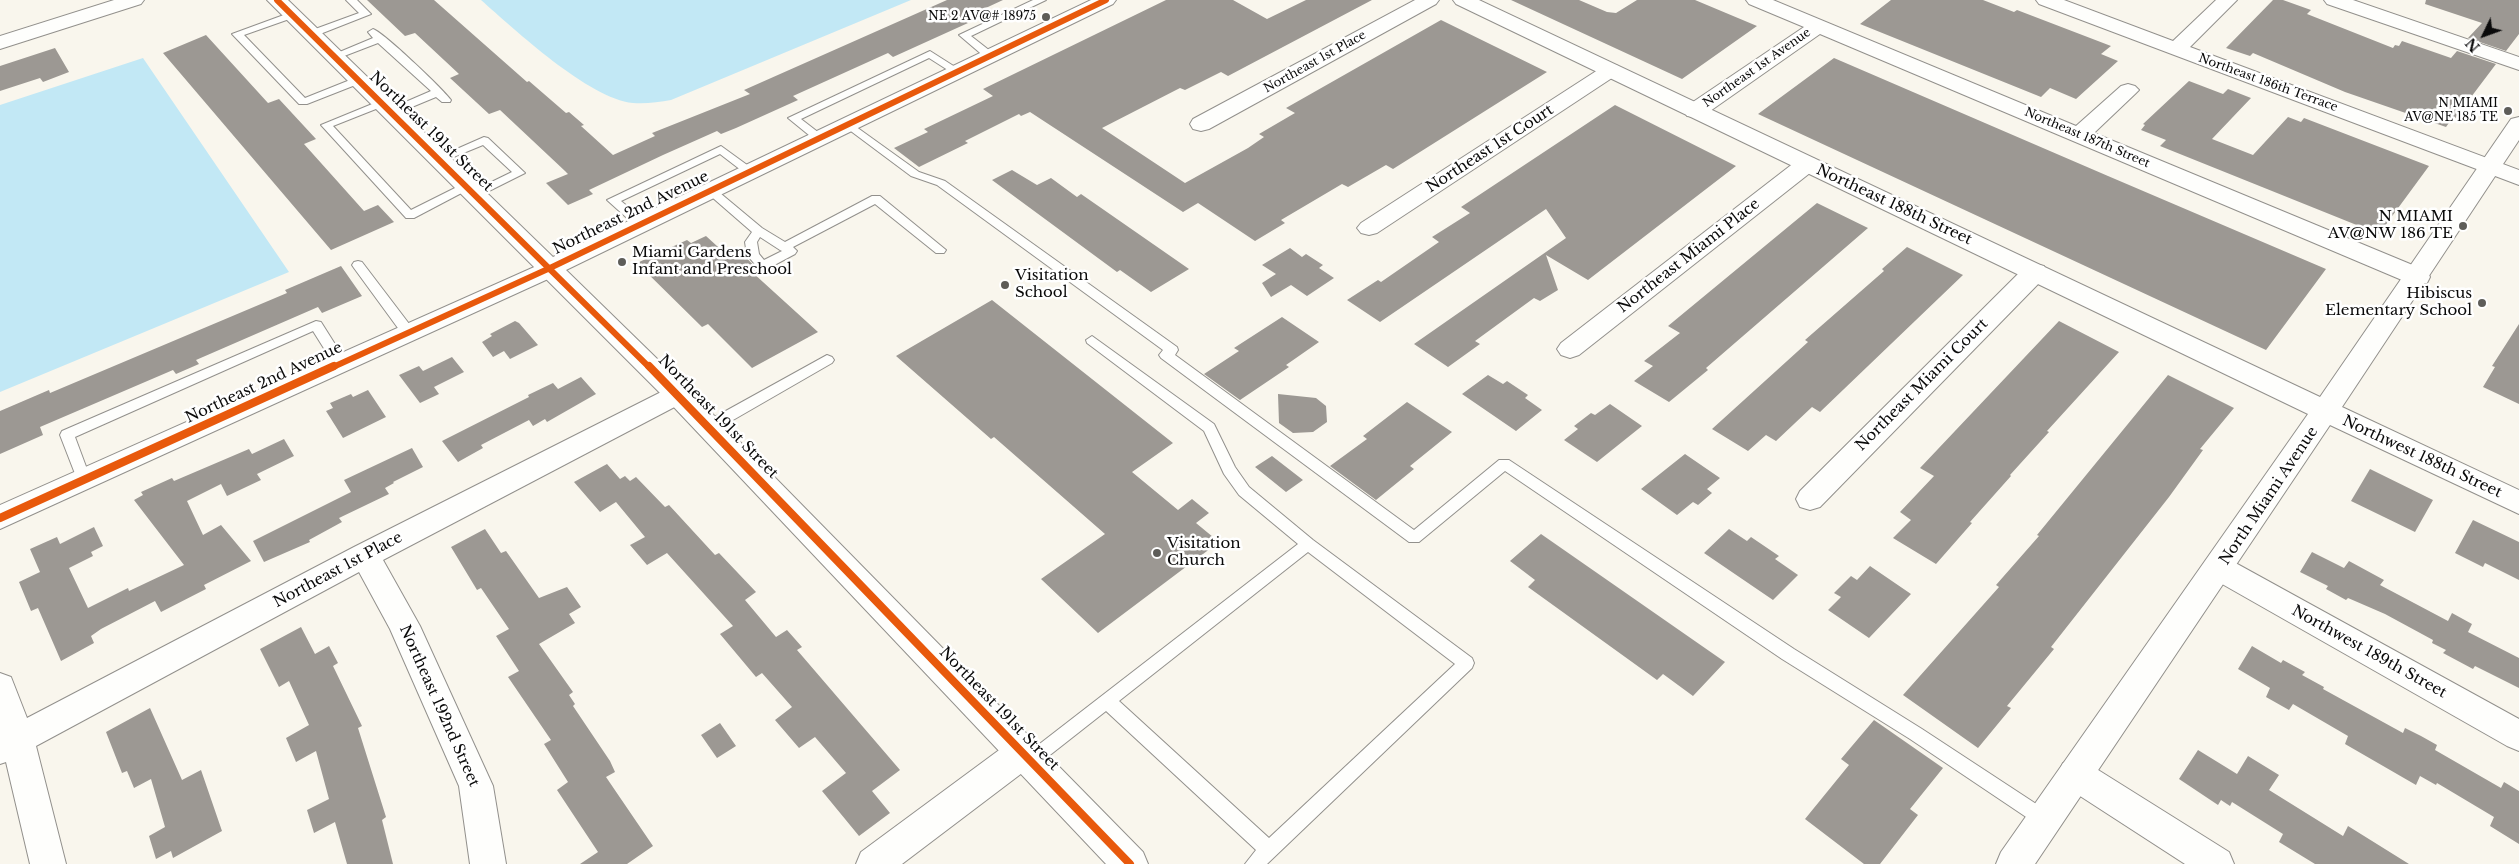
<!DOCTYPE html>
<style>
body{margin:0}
#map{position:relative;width:2519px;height:864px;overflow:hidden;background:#f9f6ed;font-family:"Libre Baskerville",serif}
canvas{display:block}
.north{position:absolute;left:2459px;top:10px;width:50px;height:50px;-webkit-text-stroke:4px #fff;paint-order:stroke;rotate:228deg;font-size:14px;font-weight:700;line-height:20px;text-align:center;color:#0a0a0a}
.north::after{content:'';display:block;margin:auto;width:18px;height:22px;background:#0a0a0a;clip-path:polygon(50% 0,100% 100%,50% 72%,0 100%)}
</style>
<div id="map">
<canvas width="2519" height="864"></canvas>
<div class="north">N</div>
</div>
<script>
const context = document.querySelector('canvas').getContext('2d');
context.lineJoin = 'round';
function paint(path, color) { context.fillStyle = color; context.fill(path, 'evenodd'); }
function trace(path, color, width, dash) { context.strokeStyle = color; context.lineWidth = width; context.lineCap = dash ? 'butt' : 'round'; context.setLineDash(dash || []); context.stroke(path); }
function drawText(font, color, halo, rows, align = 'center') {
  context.font = font + ' "Libre Baskerville",serif'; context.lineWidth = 5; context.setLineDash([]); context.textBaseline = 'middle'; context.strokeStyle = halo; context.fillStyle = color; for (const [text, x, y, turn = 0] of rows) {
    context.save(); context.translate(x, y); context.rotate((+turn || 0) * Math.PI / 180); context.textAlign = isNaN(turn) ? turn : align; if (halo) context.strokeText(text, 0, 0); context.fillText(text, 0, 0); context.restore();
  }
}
const water = new Path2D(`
 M481,0H911L671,100C659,102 646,104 633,103C589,99 514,29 481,0Z
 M143,58L289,272L0,392V105Z`);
const building = new Path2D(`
 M367,0H434L527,82L529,81L566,113L569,112L584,125L581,126L613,155L655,136L652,133L750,94L744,90L947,0H1003L962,19L968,23L893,57L888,53L793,96L798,100L736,128L721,134L717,131L663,155L589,190L593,194L568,205L546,183L568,174L565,171L500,110L489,114L450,78L459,74L415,33L405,36Z
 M1166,0H1233L1267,19L1306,0H1372L1228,76L1221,72L1185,90L1180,88L1102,128L1185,183L1248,148L1264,137L1259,134L1295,113L1286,108L1441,20L1547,72L1393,169L1386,165L1348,187L1342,184L1281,220L1285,223L1255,241L1198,203L1183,212L1030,112L1021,116L1019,114L965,141L968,143L919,167L894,148L928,132L924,129L993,96L983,89Z
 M1511,0H1579L1607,12L1616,13L1637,0H1695L1757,26L1682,79Z
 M1891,0H1983L2014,12L2017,10L2111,46L2101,54L2118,61L2076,99L2050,88L2041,97L1860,24Z
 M2273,0H2283L2311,10L2307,14L2393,48L2395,45L2399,46L2402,41L2451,58L2457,51L2496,64L2453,121L2451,120L2446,127L2345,92L2253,53L2250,56L2226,48Z
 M2426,0H2519V34L2506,51L2468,38L2482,23L2425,4Z
 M206,35L268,103L279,99L316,139L304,144L364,211L378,205L394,222L331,250L163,53Z
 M55,48L69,72L43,82L40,78L0,91V66Z
 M1834,58L2108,176L2326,269L2266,350L1758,114Z
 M2189,81L2223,94L2228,89L2251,98L2212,139L2253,155L2288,117L2301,122L2304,118L2429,166L2379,234L2160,146L2166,140L2141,130L2145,125L2143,124Z
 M1615,105L1736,166L1588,280L1546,255L1558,290L1540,301L1534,298L1475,341L1480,344L1448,367L1414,344L1566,238L1546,209L1380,322L1347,300L1378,280L1381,282L1439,242L1432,237L1470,213L1461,207Z
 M1012,170L1037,185L1051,178L1077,197L1081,194L1189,269L1151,292L1120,270L1117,272L992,180Z
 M1817,203L1868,228L1706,368L1708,370L1669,402L1634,381L1653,366L1644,361L1680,333L1668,326Z
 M706,236L728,256L740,251L757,269L752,272L818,332L752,368L708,324L702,327L637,263L687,240L691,243Z
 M1907,247L1963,275L1820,412L1812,407L1776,441L1766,435L1748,451L1712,429L1808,342L1805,340L1884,271L1882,269Z
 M1290,248L1302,257L1306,254L1323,265L1319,268L1334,278L1307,296L1291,285L1271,297L1262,283L1276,274L1262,265Z
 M341,266L362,296L322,313L318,307L196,360L199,364L176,374L173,370L40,427L43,435L0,454V411L49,390L50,393L287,293L285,290Z
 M992,300L1173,443L1132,472L1178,510L1192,499L1209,513L1196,523L1219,542L1098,633L1041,579L1105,534L994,437L991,439L896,356Z
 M1282,317L1319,342L1286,365L1289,367L1240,400L1204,374L1239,351L1234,348Z
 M515,321L519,323L538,345L510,359L504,351L493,357L482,342L492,336L490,334Z
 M2059,321L2119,352L2047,431L2049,432L2010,475L2011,476L1970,522L1972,523L1936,564L1893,538L1911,520L1900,512L1934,476L1920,468Z
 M2519,324V404L2483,387L2495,367L2492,366Z
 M452,357L464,372L434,387L439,394L420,403L399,375L419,366L423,371Z
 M1488,375L1503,384L1507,381L1528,395L1525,398L1542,410L1516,431L1462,394Z
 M2168,375L2234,408L2200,449L2203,450L2169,497L2051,647L2054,649L2007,706L2011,708L1978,748L1903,695L1999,587L1996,585L2039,536L2037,535Z
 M581,377L596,394L547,422L545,419L533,426L529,420L481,445L483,448L458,462L442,441L529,397L528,395L553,383L558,389Z
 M368,390L386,417L343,438L326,411L333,408L330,403L351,394L353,397Z
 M1278,394L1316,398L1326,406L1327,422L1313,432L1293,433L1279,423Z
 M1407,402L1452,432L1410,466L1414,469L1376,500L1330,466L1367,439L1363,436Z
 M1610,404L1642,426L1597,462L1564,440L1578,429L1574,426L1591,413L1595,415Z
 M284,439L294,456L257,474L261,480L227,496L221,484L187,501L203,535L221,525L251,561L204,585L206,589L161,612L155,601L101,629L91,636L94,643L61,661L38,608L31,611L19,582L40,572L30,549L57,537L60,544L94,527L103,546L91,552L93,556L69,568L88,608L128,588L129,591L184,565L134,500L143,495L141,492L172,478L174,481L249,449L252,454Z
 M412,448L423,467L393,482L394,483L385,488L389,494L339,518L342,522L309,540L310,542L264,562L253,541L351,492L344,480Z
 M1685,454L1720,478L1707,489L1712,493L1698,505L1693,502L1677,515L1641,489Z
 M1272,456L1303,480L1286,492L1255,467Z
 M607,464L620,479L625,476L630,481L636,477L665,507L669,505L715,555L719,553L756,592L745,600L776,637L787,630L802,647L797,650L900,770L872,791L890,813L859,836L822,791L846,773L815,737L799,748L775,720L792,707L762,673L756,677L720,634L733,626L667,553L647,565L630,545L645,537L616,502L600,512L574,482Z
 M2370,469L2433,500L2415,532L2351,501Z
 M2473,520L2519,542V580L2485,563L2483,567L2455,553Z
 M485,529L501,553L506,551L539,598L567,587L581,607L569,614L575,623L539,644L573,692L569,695L575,704L573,706L610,761L615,772L606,777L653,846L627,864H580L598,852L557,790L568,782L544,744L551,740L508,677L519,671L496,636L509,629L481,588L477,590L451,547Z
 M1729,529L1747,541L1751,537L1779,556L1775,559L1798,575L1773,600L1704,553Z
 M1541,534L1725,662L1693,696L1663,674L1657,680L1528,587L1535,580L1510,561Z
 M2312,552L2344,568L2349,561L2384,580L2380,585L2448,621L2452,613L2472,624L2468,632L2519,658V688L2475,666L2473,669L2443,653L2446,650L2432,643L2433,640L2385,614L2348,598L2346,600L2326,589L2328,586L2300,572Z
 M1870,566L1911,594L1869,638L1828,610L1841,597L1834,593L1851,576L1857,580Z
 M301,627L315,654L329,646L338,663L333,666L362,726L358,728L386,817L382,820L393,864H347L335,822L314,833L307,810L329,799L316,751L296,762L286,738L309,725L289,681L279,687L260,649Z
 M2252,646L2281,663L2283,660L2305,672L2302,675L2324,687L2323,689L2403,733L2405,728L2421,736L2437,745L2435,750L2501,788L2504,782L2519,791V844L2490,826L2494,817L2437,783L2436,785L2420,776L2416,785L2345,744L2348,736L2293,704L2289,710L2266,697L2270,688L2238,669Z
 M150,708L182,780L201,770L222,831L173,858L171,851L156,859L149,836L165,827L151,779L134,788L127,771L122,773L106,732Z
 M1874,720L1943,768L1910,809L1918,815L1880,864H1864L1805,819L1849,765L1841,759Z
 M720,723L736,746L717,758L701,735Z
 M2198,750L2237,774L2248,756L2279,775L2269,790L2343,836L2348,826L2409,864H2315L2279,842L2283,834L2232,802L2230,806L2221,800L2218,805L2179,779Z`);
const service = new Path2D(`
 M346,0H357L371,14L315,36H307V32L359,13Z
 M1033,0H1046L971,36L994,54V58H986L959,35Z
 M292,12L295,13V17L244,35L305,98L355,78H363V82L307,104H299L232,34Z
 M373,29C383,32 442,88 451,100L450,102H442L436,97L395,114H387V110L431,91L378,43L339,58H331L330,56L373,38L368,32Z
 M930,51L963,72L962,74H954L929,58L801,119L823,136V140H815L788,118Z
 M382,100L386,101V105L333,126L411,210L463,184H471V188L414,218H406L321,125Z
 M848,121L919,172L945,181L1177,347L1178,350L1175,355L1414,530L1499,460H1509L1794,649L1922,729L2050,813L2053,819L2050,825L2044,827L2038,825L1910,739L1782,659L1505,471L1419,542H1409L1161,358L1159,355L1163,350L937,185L911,176L844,126V122Z
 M484,137L488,138L525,173L475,198L471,196V192L512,172L483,145L444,161L440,162L434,159Z
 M721,146L754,170V174H746L720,154L621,201L645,221L647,224L645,227H637L607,200Z
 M710,186L714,188L762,228L785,242L872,196H880L946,250L944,253H936L875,204L793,247L797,251L795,254L767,269H759L747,255L745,242L752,232L706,192V188ZM760,237L780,250L782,251L764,260L759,254L757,242Z
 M358,261L362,262L413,329L414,332L413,335H403L354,268L352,265L354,262Z
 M316,321L321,322L345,360L347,363L345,366H335L313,331L75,437L91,480L89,484H79L60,435L62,431Z
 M1092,336L1214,424L1235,467L1249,487L1313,540L1472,658L1474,663L1472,668L1267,864H1245L1256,850L1106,711L1036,766L1030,769L1024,766L1022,761L1024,756L1298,544L1239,495L1224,474L1204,431L1087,343L1086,340ZM1308,552L1455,664L1269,838L1119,701Z
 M827,355L832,357L834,360L832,363L714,431H704L702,427L704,423Z`);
const minor = new Path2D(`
 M114,0H144L141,4L0,49V36Z
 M1415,0H1439L1436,4L1209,129L1201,131L1193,129L1190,124L1193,119Z
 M1746,0H1773L2076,126L2121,86L2128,84L2135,86L2139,90L2135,94L2094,133L2427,271L2430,277L2427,283L2418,285L2409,283L1820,34L1703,116L1695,117L1687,116L1684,111L1687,106L1804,27L1749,4Z
 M2036,0H2064L2173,41L2216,0H2237L2190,47L2519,170V185L2039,4Z
 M2324,0H2353L2519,57V70L2327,4Z
 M1611,64L1618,66L1621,70L1618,74L1377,233L1369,235L1361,233L1357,228L1361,223L1604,66Z
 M1807,157L1815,159L1818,164L1815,169L1579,355L1570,358L1561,355L1557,349L1561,343L1799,159Z
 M550,260L559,262L562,268L559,274L0,529V505Z
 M2035,264L2044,266L2047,272L2044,278L1820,507L1810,510L1800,507L1796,499L1800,491L2026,266Z
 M677,384L686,387L690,394L686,401L383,560L420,626L493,786L506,864H470L459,786L390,629L359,572L36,746L66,864H30L6,762L0,764V673L11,677L27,718L354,547Z
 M2219,556L2230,560L2519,719V751L2507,746L2208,576L2204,568L2208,560Z
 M1022,738L1034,742L1039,753L1034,764L902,864H856L861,852L1010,742Z
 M2075,759L2087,763L2229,852L2234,864H2185L2063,785L2058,774L2063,763Z`);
const tertiary = new Path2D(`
 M267,0H288L553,257L1091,0H1116L1113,4L566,270L686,387L1143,852L1148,864H1106L668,401Z
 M1453,0H1479L2320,397L2511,119L2519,117V140L2342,407L2519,490V514L2330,425L2035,864H1996L2001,852L2308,414L1456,4Z`);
const cyclewayFar1 = new Path2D(`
 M277,0L650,368
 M331,368L550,268L1106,0`);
const cycleway = new Path2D(`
 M649,366L1130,864
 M0,518L334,366`);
const markers = [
 [1046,17,5,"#5e5d59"],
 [2508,111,5,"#5e5d59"],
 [2463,226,5,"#5e5d59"],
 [622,262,5,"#5e5d59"],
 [1005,285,5,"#5e5d59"],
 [2482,303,5,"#5e5d59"],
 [1157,553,5,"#5e5d59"]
];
const farPoinames = [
 ["NE 2 AV@# 18975",1036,17],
 ["N MIAMI",2498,104],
 ["AV@NE 185 TE",2498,118]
];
const farStreetnames = [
 ["Northeast 1st Place",1315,62,-29],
 ["Northeast 1st Avenue",1757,68,-35],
 ["Northeast 186th Terrace",2268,83,20],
 ["Northeast 187th Street",2087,138,23]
];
const streetNames = [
 ["Northeast 191st Street",431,132,44],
 ["Northeast 1st Court",1490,149,-33],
 ["Northeast 188th Street",1894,205,25],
 ["Northeast 2nd Avenue",631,213,-26],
 ["Northeast Miami Place",1689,256,-38],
 ["Northeast 2nd Avenue",264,383,-25],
 ["Northeast Miami Court",1922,385,-45],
 ["Northeast 191st Street",718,417,46],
 ["Northwest 188th Street",2422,457,25],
 ["North Miami Avenue",2269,496,-56],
 ["Northeast 1st Place",338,570,-28],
 ["Northwest 189th Street",2369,652,29],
 ["Northeast 192nd Street",439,706,66],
 ["Northeast 191st Street",999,709,46]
];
const poiNames = [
 ["N MIAMI",2453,217,"right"],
 ["AV@NW 186 TE",2453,234,"right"],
 ["Miami Gardens",632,253],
 ["Infant and Preschool",632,270],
 ["Visitation",1015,276],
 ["School",1015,293],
 ["Hibiscus",2472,294,"right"],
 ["Elementary School",2472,311,"right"],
 ["Visitation",1167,544],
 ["Church",1167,561]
];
paint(water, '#c2e8f5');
paint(building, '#9c9893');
trace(service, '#92908c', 2);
trace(minor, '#92908c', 2);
trace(tertiary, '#92908c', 2);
paint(service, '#fefefc');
paint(minor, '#fefefc');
paint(tertiary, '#fefefc');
trace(cyclewayFar1, '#e8590c', 6);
trace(cycleway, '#e8590c', 8);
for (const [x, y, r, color] of markers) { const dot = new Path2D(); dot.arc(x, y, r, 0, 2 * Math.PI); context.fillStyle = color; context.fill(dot); trace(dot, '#fff', 2); }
drawText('12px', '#0a0a0a', '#fff', farPoinames, 'right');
drawText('12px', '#0a0a0a', '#fff', farStreetnames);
drawText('15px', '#0a0a0a', '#fff', streetNames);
drawText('15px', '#0a0a0a', '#fff', poiNames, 'left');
</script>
